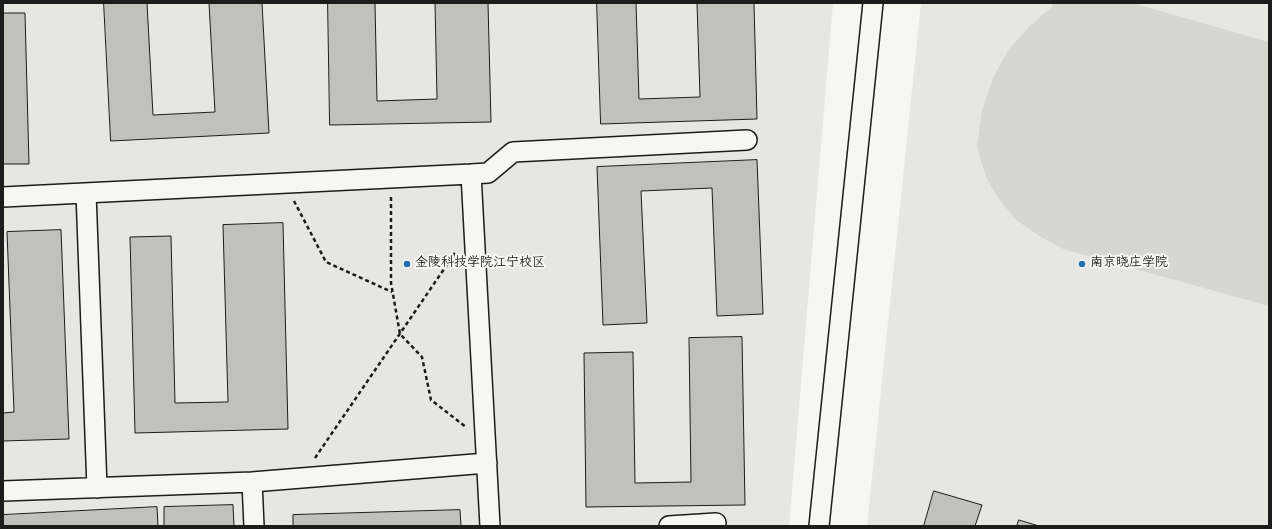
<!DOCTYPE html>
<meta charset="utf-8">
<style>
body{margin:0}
#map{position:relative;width:1272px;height:529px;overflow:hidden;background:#f6f6f2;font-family:Kalam,sans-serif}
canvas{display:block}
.frame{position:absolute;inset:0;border:4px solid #1c1c1c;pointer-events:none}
</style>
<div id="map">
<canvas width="1272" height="529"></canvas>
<div class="frame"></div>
</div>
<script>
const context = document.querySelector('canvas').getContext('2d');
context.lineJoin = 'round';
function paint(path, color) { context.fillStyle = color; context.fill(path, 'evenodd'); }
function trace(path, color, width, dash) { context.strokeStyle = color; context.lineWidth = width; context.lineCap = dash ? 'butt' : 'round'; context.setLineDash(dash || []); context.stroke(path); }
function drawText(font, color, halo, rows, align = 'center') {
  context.font = font + ' Kalam,"LXGW WenKai TC",sans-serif'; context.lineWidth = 4; context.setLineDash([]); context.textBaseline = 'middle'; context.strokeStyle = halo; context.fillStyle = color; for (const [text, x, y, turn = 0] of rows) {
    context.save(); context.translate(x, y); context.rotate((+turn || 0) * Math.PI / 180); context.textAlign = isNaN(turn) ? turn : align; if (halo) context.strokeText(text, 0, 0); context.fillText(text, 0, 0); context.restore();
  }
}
const built = new Path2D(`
 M3,3H833L789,526H3Z
 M921,3H1269V526H867Z`);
const green = new Path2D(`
 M1053,3H1132L1269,42V306L1063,249L1038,235L1016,220L996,195L986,177L977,147L982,110L994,76L1009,49L1031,25L1051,8Z`);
const building = new Path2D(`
 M104,3H147L153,115L215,112L209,3H262L269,133L111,141Z
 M328,3H375L377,101L437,99L435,3H488L491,122L330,125Z
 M597,3H636L639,99L700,97L697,3H754L757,119L601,124Z
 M3,13H25L29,164H3Z
 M757,160L763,314L717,316L712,188L641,191L647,323L603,325L597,167Z
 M283,223L288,429L135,433L130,237L171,236L175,403L228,402L223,225Z
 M61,230L69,439L3,441V413L14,412L7,232Z
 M742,337L745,505L586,507L584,353L633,352L635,483L691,482L689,338Z
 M934,491L982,505L975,526H924Z
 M233,505L234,526H164V507Z
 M157,507L158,526H3V515Z
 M460,510L461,526H293V515Z
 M1019,520L1039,526H1017Z`);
const path = new Path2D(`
 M391,197V283L400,334L422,357L431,400L466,427
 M294,201L326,262L392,292
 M315,458L455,253`);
const minor = new Path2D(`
 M471,174L488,173L513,152L747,140
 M86,193L97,488
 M3,197L471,174L490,526
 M252,482L254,526
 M3,491L252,482L487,463
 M669,526L716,523
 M819,526L873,3`);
const markers = [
 [407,264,4,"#1f6fb2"],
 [1082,264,4,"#1f6fb2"]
];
const poiNames = [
 ["金陵科技学院江宁校区",415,264],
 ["南京晓庄学院",1090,264]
];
paint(built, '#e6e6e2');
paint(green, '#d6d6d2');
paint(building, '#c0c0bd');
trace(building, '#1c1c1c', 1);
trace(minor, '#1c1c1c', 22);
trace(path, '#1c1c1c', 2.5, [4, 3]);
trace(minor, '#f6f6f2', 19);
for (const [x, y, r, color] of markers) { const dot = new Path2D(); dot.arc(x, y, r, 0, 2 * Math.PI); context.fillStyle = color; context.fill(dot); trace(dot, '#f6f6f2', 1.5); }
drawText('13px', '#1c1c1c', '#f6f6f2', poiNames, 'left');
</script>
